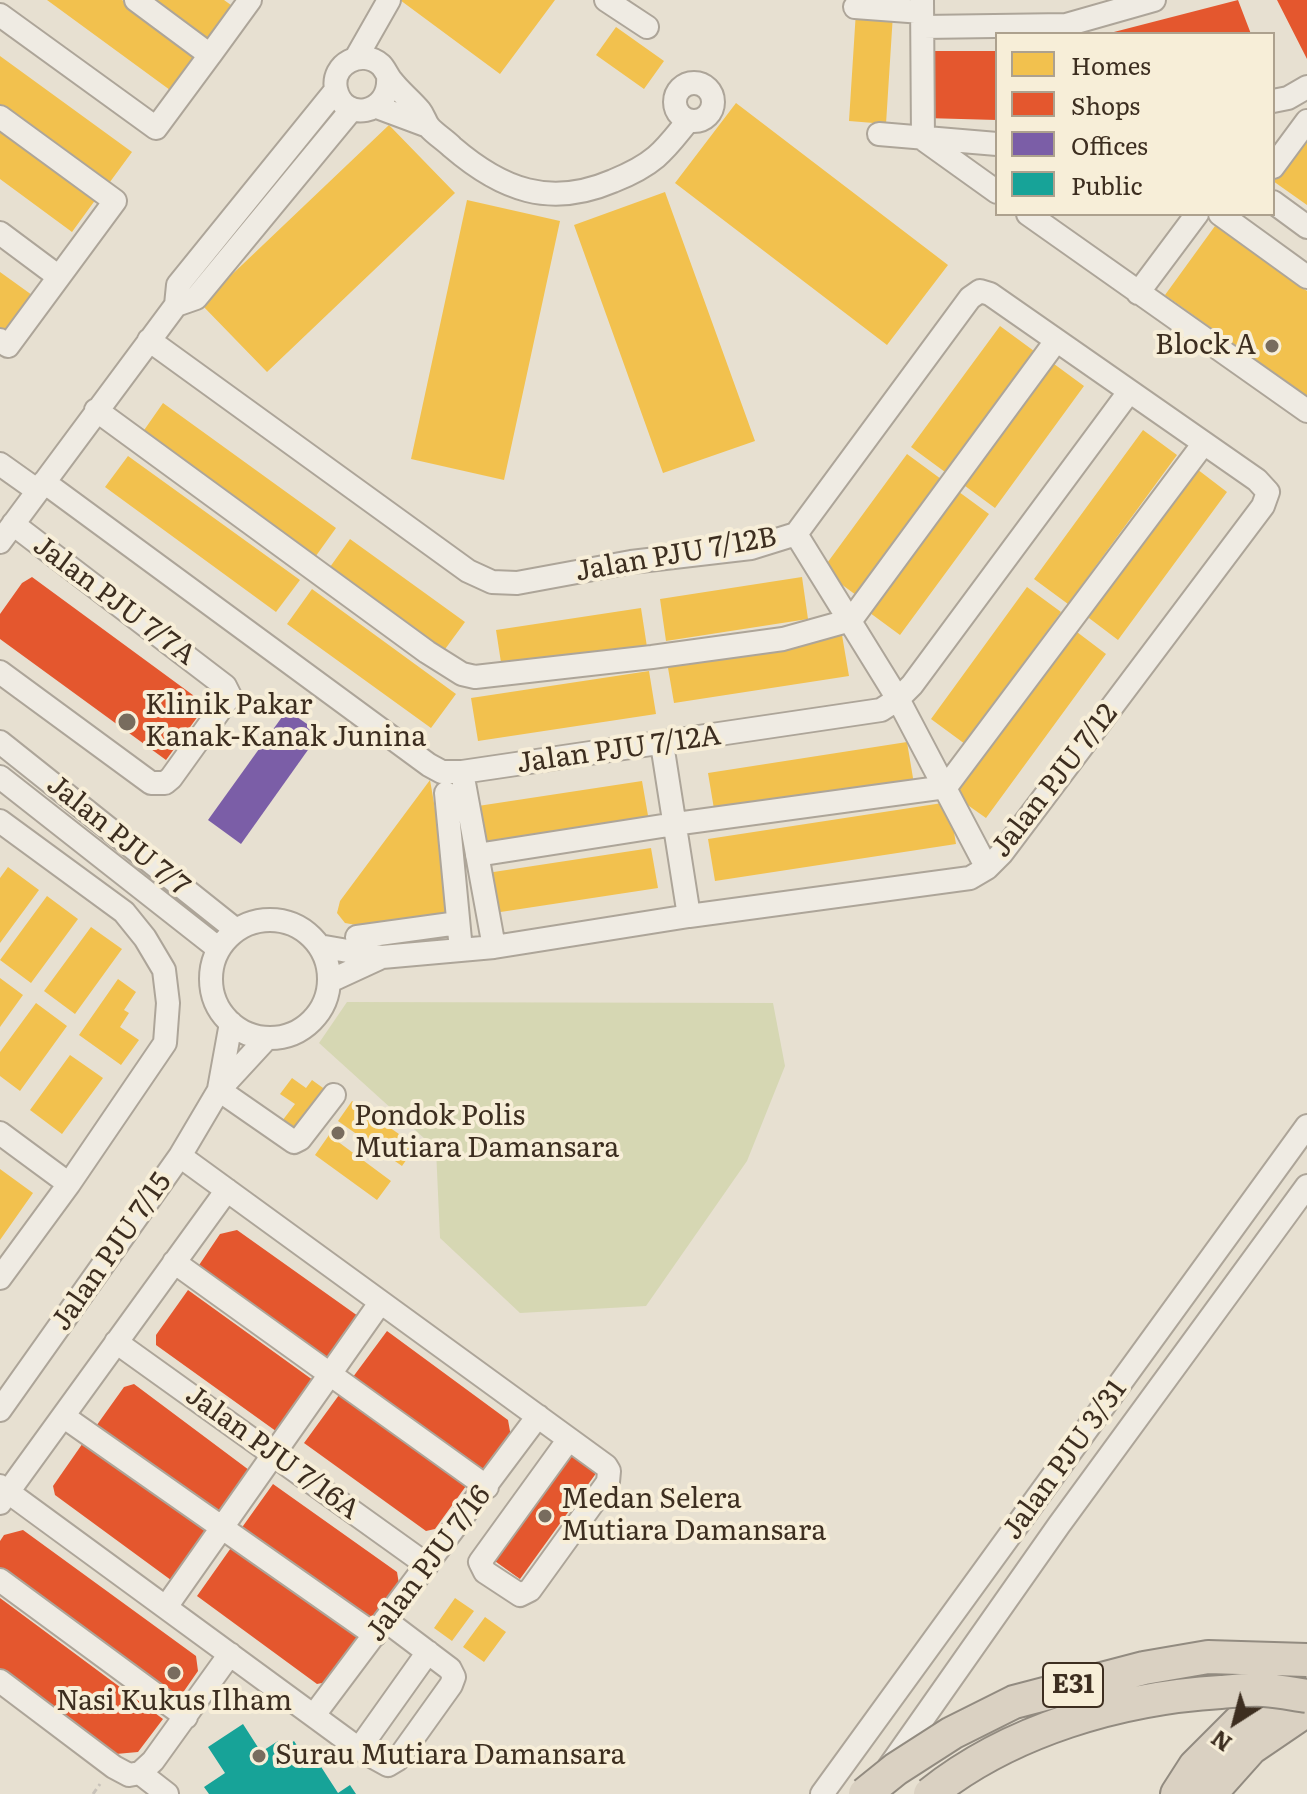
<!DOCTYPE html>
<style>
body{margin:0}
#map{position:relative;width:1307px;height:1794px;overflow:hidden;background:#e7e0d1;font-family:Literata,serif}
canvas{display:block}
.legend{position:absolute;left:995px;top:32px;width:280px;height:184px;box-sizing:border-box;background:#f7eed8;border:2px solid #ada18e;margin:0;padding:10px 14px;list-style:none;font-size:24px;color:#3d2e20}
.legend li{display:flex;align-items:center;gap:16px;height:40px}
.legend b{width:40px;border:2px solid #ada18e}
.north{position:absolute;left:1195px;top:1682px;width:80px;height:80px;-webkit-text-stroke:6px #f7eed8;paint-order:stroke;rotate:216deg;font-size:22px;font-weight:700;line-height:32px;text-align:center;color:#3d2e20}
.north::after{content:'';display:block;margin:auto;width:28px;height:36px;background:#3d2e20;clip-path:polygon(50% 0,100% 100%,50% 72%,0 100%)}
</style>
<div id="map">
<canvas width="1307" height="1794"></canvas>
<ul class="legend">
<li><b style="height:22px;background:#f2c14e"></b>Homes</li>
<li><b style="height:22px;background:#e4572e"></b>Shops</li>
<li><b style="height:22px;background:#7b5ea7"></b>Offices</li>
<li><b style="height:22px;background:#17a398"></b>Public</li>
</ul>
<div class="north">N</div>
</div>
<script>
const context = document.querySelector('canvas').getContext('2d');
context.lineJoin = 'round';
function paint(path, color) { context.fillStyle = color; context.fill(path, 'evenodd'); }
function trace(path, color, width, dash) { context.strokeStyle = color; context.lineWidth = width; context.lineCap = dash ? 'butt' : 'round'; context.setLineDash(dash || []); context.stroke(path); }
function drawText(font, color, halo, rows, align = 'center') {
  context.font = font + ' Literata,serif'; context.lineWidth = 8; context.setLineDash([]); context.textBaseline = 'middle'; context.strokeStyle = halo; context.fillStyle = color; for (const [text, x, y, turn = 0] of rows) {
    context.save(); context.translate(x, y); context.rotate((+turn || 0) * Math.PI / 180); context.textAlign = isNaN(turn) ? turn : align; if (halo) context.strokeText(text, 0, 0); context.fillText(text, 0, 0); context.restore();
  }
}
const green = new Path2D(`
 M347,1002L773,1003L785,1066L747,1161L646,1306L520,1313L440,1238L436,1149L319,1043Z`);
const homes = new Path2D(`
 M47,0H122L197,54L170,90Z
 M151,0H224L231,5L206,40Z
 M400,0H555L500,74Z
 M856,11L893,14L886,124L849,121Z
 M616,27L664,61L644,89L596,55Z
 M0,56L132,152L107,186L0,108Z
 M736,103L948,265L887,345L675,183Z
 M389,125L455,193L267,372L201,304Z
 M1307,126V205L1273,181V174Z
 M0,129L96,199L72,232L0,179Z
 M665,192L755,441L663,473L574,225Z
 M467,200L560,221L504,480L411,459Z
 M1215,226L1307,291V396L1165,295Z
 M0,272L32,295L3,334L0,332Z
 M1000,326L1034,351L945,472L911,447Z
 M1050,361L1084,386L995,508L961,483Z
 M163,403L336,528L313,560L140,436Z
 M1143,430L1177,455L1068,604L1034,579Z
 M907,454L941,479L856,595L822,570Z
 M128,456L300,580L276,612L105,487Z
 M1193,466L1227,492L1118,640L1085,615Z
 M955,489L989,514L900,635L866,610Z
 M350,539L465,622L440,656L325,574Z
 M802,577L808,619L666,641L660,599Z
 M1027,587L1061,612L965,744L931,719Z
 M312,589L456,694L431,728L287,624Z
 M641,608L647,647L502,669L496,630Z
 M1073,629L1106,654L986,818L952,794Z
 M842,635L849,676L674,703L667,662Z
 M649,671L656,714L478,741L471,698Z
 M907,742L914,784L715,815L708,773Z
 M430,780L453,912L356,925L345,923L337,913L340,901Z
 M642,781L650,827L486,852L478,806Z
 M949,802L956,844L715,881L708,839Z
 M651,848L658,888L494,913L487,873Z
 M8,867L39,890L0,943V878Z
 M47,896L78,919L31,983L0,960Z
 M91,927L122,949L75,1014L44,991Z
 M0,978L23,995L0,1027Z
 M118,979L136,992L124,1010L129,1013L120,1027L139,1040L121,1065L79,1035Z
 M36,1003L67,1026L20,1091L0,1076V1052Z
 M70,1055L103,1078L62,1134L30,1110Z
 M292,1078L306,1088L312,1080L330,1093L297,1138L279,1125L295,1104L280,1094Z
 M352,1101L416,1146L402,1166L338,1121Z
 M329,1135L391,1181L377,1200L315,1155Z
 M0,1169L33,1193L0,1240Z
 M455,1598L474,1611L452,1641L434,1628Z
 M485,1617L506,1632L484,1662L463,1647Z`);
const shops = new Path2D(`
 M1238,0L1251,34H1111L1110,33Z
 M1277,0H1307V59Z
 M925,51H997V120L925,118Z
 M32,577L201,701V712L166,760L0,639V614L22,583Z
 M237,1230L365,1321L329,1371L193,1274L220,1234Z
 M188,1290L317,1383L280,1434L156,1345V1335Z
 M387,1331L508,1420L511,1437L481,1477L350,1381Z
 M134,1384L253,1473L217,1522L94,1429L124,1387Z
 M339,1395L466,1486L435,1529L426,1531L304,1443Z
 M85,1440L211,1533L175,1583L55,1495L53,1486Z
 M569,1452L597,1472L520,1579L492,1559Z
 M273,1484L397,1572L399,1584L367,1627L238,1533Z
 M23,1530L196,1656L198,1671L175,1704L0,1576V1541L4,1535Z
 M233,1545L359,1638L327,1682L317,1684L197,1596Z
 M0,1598L163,1719L138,1752L116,1754L0,1669Z`);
const offices = new Path2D(`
 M287,710L320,733L241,844L208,820Z`);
const public = new Path2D(`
 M243,1724L261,1752L278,1741L284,1748L294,1741L309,1764L316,1759L338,1793L350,1785L356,1794H209L204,1787L225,1773L208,1747Z`);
const path = new Path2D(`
 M93,1794L100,1784`);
const minor = new Path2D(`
 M606,0L647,27
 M922,0L923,139L997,192
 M855,7L922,12
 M0,15L156,128L210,55L136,0
 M923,27L1066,25L1154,0
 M210,55L250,0
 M356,58L389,0
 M388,77C391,115 343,123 336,89C331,64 362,48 381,65C385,69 387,75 391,80C399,91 411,100 420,111C424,116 425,122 429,127C435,134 445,140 452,147C502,190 550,208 613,181C628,175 643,168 656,157C668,147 678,133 688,121
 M675 102a19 19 0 1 1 38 0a19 19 0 1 1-38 0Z
 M1273,101L1288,98L1307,87
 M377,107L428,126
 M0,117L115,201L8,346L0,340
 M879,134L997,144
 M1273,167L1307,121
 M1273,202L1307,227
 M1028,214L1307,411
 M1220,214L1307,277
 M0,233L59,277
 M1138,293L1197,214
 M176,305L178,285L336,90
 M149,340L468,571L492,582L517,583L631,562L751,548L796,534L970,298L980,291L990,294L1257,480L1268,492L1263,506L1002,853L987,868L970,878L689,916L494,947L382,957L319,946
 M96,410L427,652L462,674L475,677L652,657L783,639L851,620L1056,341
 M0,464L38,491
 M44,482L429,765L442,772H462L881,710L898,699L912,685L1129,392
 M796,534L898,699L987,868
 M0,542L176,305L196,298L352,109
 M0,672L151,783H165L171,778L230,696L225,686L13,524
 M0,742L236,930
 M662,744L689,916
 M462,772L494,947
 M0,777L219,949
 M446,793L461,950
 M0,821L124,912L145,938L164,970L168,1003L165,1043L69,1184L0,1278
 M477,855L675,824L946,787L1204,443
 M211 979a59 59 0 1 1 118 0a59 59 0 1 1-118 0Z
 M357,937L458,923
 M330,981L382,957
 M219,1089L231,1023
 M219,1090L294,1142L300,1139L334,1095
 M0,1133L69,1184
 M180,1156L606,1466L609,1471L608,1482L530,1590L520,1595L485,1572L480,1562L569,1439
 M174,1262L487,1487
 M116,1342L427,1565
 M0,1410L180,1156L219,1090L267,1038
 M63,1416L375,1635
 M0,1486L359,1749L428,1652
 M0,1503L227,1190
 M0,1580L186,1717
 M166,1607L380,1303
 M0,1681L114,1767L129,1775L140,1773L153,1761L230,1654
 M314,1715L538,1416
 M359,1749L388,1765L398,1759L451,1685L454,1677L450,1669L385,1620
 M889,1767L1059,1525L1307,1186
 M140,1773L167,1794
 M822,1794L1307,1126`);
const highway = new Path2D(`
 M1177,1794L1195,1766L1241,1720L1301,1683
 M1210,1794L1251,1748L1307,1710`);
const highwayBridge = new Path2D(`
 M865,1794L896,1769L952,1733L1014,1702L1144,1668L1208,1657L1307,1660
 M930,1794C1010,1730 1120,1698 1221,1692C1235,1691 1250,1689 1264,1690C1279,1691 1293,1694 1307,1696`);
const markers = [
 [1272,346,8,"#786c5e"],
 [127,722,10,"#786c5e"],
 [338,1133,8,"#786c5e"],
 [545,1516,8,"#786c5e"],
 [174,1673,8,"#786c5e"],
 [259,1756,8,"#786c5e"]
];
const shields = [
 [1073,1685,60]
];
const shieldNames = [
 ["E31",1073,1685]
];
const poiNames = [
 ["Block A",1256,346,"right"],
 ["Klinik Pakar",145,706],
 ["Kanak-Kanak Junina",145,738],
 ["Pondok Polis",354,1117],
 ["Mutiara Damansara",354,1149],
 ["Medan Selera",561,1500],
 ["Mutiara Damansara",561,1532],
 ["Nasi Kukus Ilham",174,1702,"center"],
 ["Surau Mutiara Damansara",275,1756]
];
const streetNames = [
 ["Jalan PJU 7/12B",676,555,-10],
 ["Jalan PJU 7/7A",114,601,37],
 ["Jalan PJU 7/12A",619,750,-8],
 ["Jalan PJU 7/12",1055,781,-52],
 ["Jalan PJU 7/7",118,836,39],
 ["Jalan PJU 7/15",112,1252,-55],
 ["Jalan PJU 7/16A",272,1453,36],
 ["Jalan PJU 3/31",1065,1460,-54],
 ["Jalan PJU 7/16",429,1564,-53]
];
paint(green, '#d6d7b3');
paint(homes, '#f2c14e');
paint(shops, '#e4572e');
paint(offices, '#7b5ea7');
paint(public, '#17a398');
trace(minor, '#ada599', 26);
trace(highway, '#928b80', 36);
trace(path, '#c8c2b9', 3, [6, 4]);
trace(minor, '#efebe3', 22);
trace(highway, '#dad1c2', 32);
trace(highwayBridge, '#928b80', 36, []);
trace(highwayBridge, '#dad1c2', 32);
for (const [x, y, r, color] of markers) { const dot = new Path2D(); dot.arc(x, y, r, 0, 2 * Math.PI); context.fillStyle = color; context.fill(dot); trace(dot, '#f7eed8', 3); }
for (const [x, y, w] of shields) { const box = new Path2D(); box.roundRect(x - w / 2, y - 22, w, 44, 6); context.fillStyle = '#f7eed8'; context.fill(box); trace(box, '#3d2e20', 2); }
drawText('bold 26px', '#3d2e20', null, shieldNames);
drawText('28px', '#3d2e20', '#f7eed8', poiNames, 'left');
drawText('28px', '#3d2e20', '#f7eed8', streetNames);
</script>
